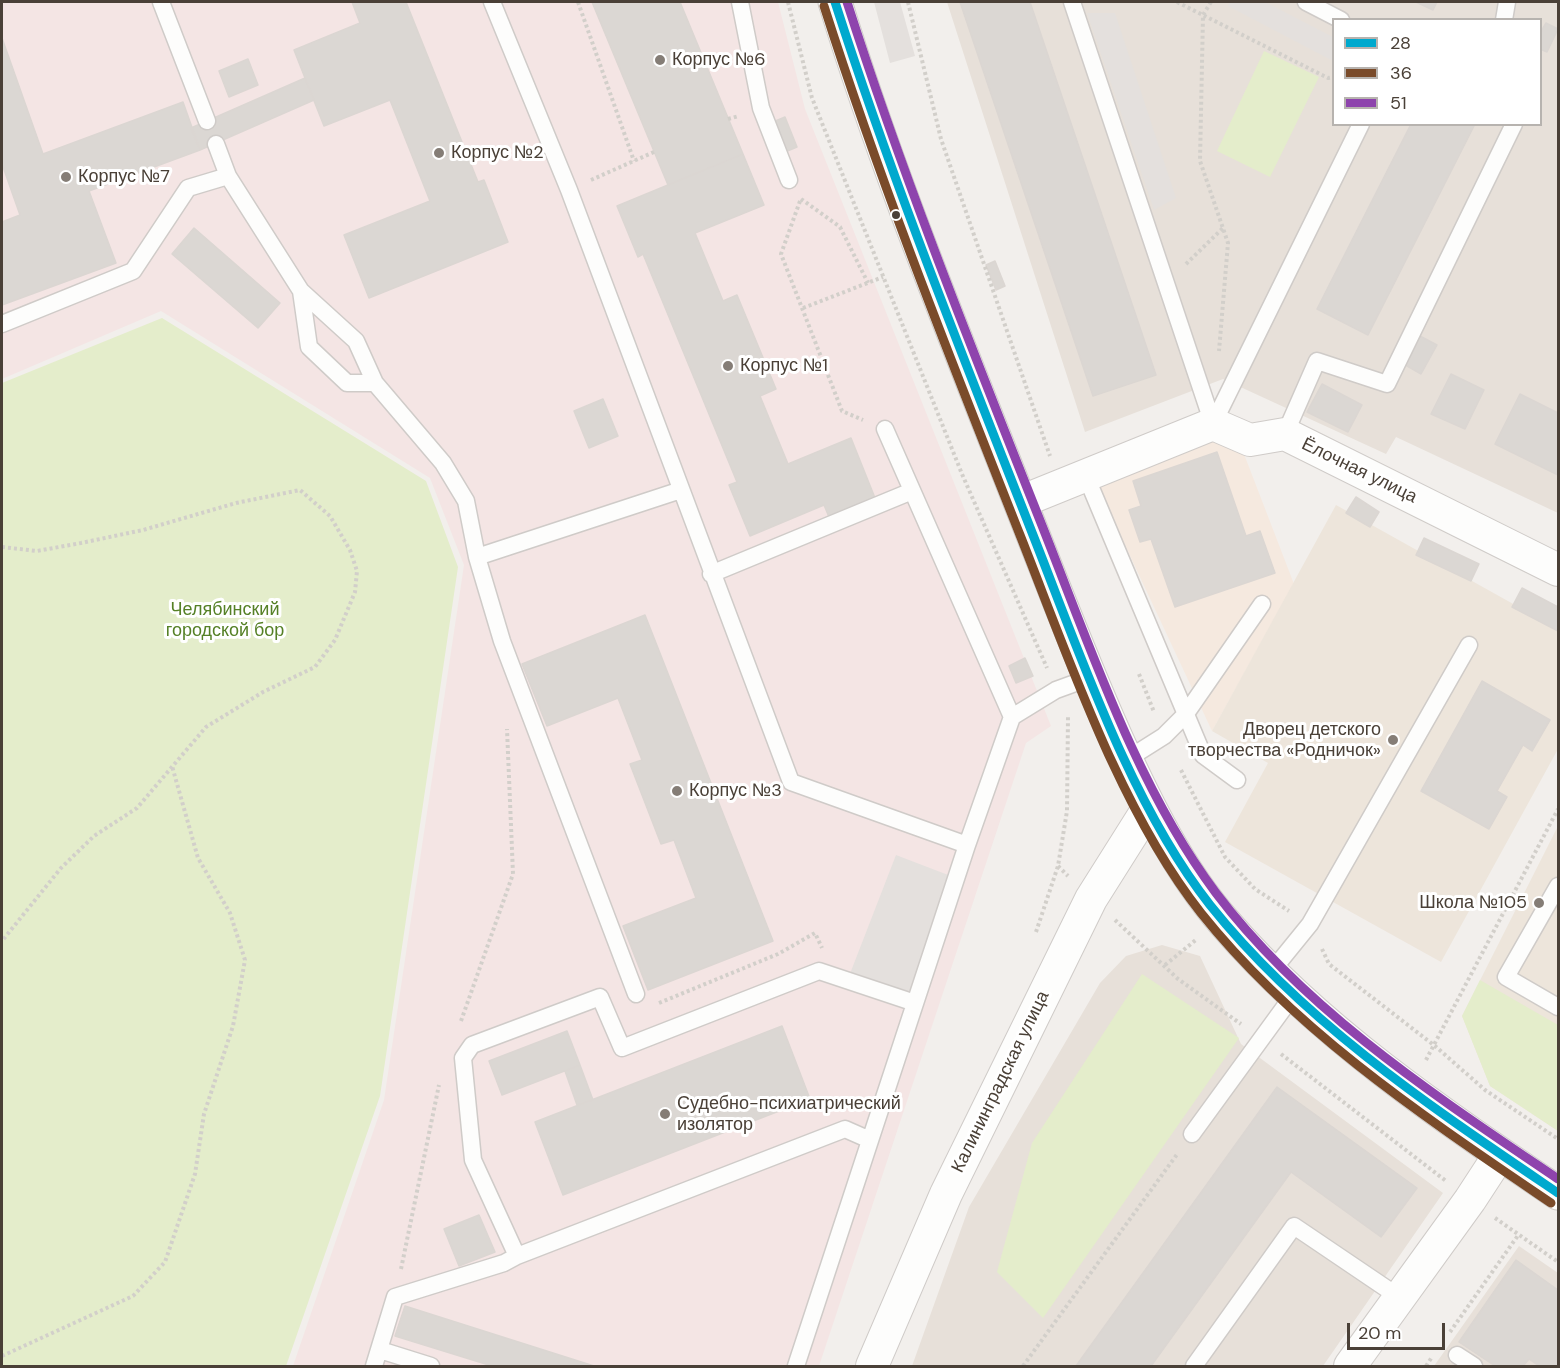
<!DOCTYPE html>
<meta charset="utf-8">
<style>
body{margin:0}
#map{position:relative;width:1560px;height:1368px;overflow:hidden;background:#f2efec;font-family:"DM Sans",sans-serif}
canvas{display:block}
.frame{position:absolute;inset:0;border:3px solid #4a4037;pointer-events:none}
.legend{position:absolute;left:1332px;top:18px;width:210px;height:108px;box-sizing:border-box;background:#fff;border:2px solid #b7b3af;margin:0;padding:8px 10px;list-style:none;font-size:18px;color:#4a4037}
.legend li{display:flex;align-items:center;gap:12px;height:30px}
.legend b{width:30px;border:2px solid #b7b3af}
.scale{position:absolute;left:1347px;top:1323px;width:98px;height:27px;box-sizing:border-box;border:3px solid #4a4037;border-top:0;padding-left:8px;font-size:18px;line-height:21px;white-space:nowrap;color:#4a4037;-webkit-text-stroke:4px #fff;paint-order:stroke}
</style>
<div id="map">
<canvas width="1560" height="1368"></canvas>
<div class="frame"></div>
<ul class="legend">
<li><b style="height:8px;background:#00a9ce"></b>28</li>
<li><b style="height:8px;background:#7a4b2a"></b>36</li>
<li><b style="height:8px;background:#8e44ad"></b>51</li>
</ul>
<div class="scale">20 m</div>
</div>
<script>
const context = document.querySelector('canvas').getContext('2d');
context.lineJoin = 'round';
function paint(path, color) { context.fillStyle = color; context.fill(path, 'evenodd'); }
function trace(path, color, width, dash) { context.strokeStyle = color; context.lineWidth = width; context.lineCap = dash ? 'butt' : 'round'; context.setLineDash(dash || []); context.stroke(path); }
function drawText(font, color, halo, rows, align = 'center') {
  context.font = font + ' "DM Sans",sans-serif'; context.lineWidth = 6; context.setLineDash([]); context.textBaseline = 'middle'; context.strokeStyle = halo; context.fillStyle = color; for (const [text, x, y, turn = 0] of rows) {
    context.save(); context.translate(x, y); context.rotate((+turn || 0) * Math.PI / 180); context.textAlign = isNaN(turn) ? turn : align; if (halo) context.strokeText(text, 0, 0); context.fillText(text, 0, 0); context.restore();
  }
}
const residential = new Path2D(`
 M947,2H1558V513L1396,437L1386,454L1223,379L1085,432ZM1334,20H1540V124H1334Z
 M1162,945L1200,956L1241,1044L1443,1193L1323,1366H912L969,1207L1100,983L1126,956Z
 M1519,1246L1558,1273V1366H1434Z`);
const commercial = new Path2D(`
 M1234,428L1294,584L1212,731L1095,481Z`);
const education = new Path2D(`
 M1336,505L1558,629V749L1441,962L1225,842L1268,763L1212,731Z
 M1558,826V1131L1490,1086L1462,1016Z`);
const medical = new Path2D(`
 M2,2H778L805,109L1051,726L1026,743L819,1366H293L384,1100L464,565L430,478L161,311L2,379Z`);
const green = new Path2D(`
 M1264,51L1319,77L1270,177L1217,151Z
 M162,318L426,481L458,567L380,1096L286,1366H2V383Z
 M1142,974L1239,1038L1043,1318L997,1272L1032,1143Z
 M1480,980L1558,1025V1131L1490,1086L1462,1016Z`);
const parking = new Path2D(`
 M874,2H900L915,56L890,63Z
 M1230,2H1265L1333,37V61L1228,6Z
 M1087,13H1115L1176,198L1154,210Z
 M896,855L956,878L906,1007L846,984Z`);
const building = new Path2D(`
 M352,2H406L478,182L484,180L508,242L369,298L344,235L430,201L390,100L324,126L305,78L294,50L360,23Z
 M592,2H680L743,154L668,185Z
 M960,2H1030L1156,375L1093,396Z
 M1416,2H1437L1433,10Z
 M1546,23L1558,29L1547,52L1540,49V33Z
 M2,38L43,154L183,102L200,150L89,191L116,263L2,305V222L20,215L2,164Z
 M248,59L258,85L229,97L219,71Z
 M305,78L314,100L200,150L191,128Z
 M785,117L797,147L785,152L773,122Z
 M1411,124H1475L1368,335L1317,309Z
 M743,154L764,205L695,233L723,301L737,295L776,389L760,396L788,464L851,438L875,498L829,517L824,505L750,536L729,485L737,482L643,254L638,257L617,206Z
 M194,228L280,303L258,328L172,254Z
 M995,261L1005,286L996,290L986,265Z
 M1418,335L1437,345L1421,374L1402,363Z
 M1451,374L1484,390L1465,429L1431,414Z
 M1322,384L1362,405L1348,432L1307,412Z
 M1520,394L1558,413V475L1495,444Z
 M603,399L618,436L589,448L574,411Z
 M1217,452L1246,536L1260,531L1275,573L1175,607L1151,539L1140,542L1129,510L1141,506L1133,481Z
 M1356,497L1379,512L1370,527L1346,513Z
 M1424,538L1479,564L1471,581L1416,555Z
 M1522,588L1558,607V631L1512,607Z
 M645,615L773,941L648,990L623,926L696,898L674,840L661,844L630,764L642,760L618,698L547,726L522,664Z
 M1025,658L1033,676L1016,683L1009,666Z
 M1482,681L1550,720L1532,751L1523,745L1497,791L1507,797L1489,829L1421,791Z
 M782,1026L810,1099L563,1195L535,1122Z
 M567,1031L580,1065L502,1095L489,1061Z
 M580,1065L593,1100L577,1105L565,1071Z
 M1277,1087L1417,1188L1381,1237L1291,1172L1151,1366H1076Z
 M479,1215L495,1252L459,1266L444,1229Z
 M1516,1260L1558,1290V1366H1539L1529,1359L1523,1366H1495L1459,1342Z
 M405,1306L594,1366H492L395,1336Z`);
const path = new Path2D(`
 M578,2L634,161
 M788,2L812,98L962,474L1047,668
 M908,2L941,139L1050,456
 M1177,2L1328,78L1334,77
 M1211,2L1203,15L1200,161L1228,243L1219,351
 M728,119L739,116
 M591,180L654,152
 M801,199L840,227L868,283
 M800,201L781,254L842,411L863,420
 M1186,264L1223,228
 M803,308L883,277
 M2,547L37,551L81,543L143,530L236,503L300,490L330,516L350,550L357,571L355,592L335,640L315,667L263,692L206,727L137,808L94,836L61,868L2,941
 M1139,674L1154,712
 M1181,770L1225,857L1255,889L1289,911
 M1058,866L1068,876
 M1115,920L1178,979L1241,1024
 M1036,932L1058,866L1067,811L1068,716
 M1322,949L1329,964L1435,1046L1485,1090L1558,1139
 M1165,965L1197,939
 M659,1003L778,954L815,933L822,948
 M461,1021L513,874L507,729
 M1281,1054L1446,1181
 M1426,1060L1558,809
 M1495,1218L1558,1262
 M401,1269L439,1085
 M1450,1332L1519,1234
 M2,1356L133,1296L165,1262L195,1174L204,1114L233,1026L245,960L230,913L198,858L172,766
 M1023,1366L1178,1153
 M1426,1366L1432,1357`);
const service = new Path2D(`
 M161,2L207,121
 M492,2L569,190L791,782L967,845L796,1366
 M740,2L761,108L789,180
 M1072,2L1213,424
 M1306,2L1341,20
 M1504,20L1507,2
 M216,144L228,176L301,291L356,341L375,383L443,463L466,501L477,557L502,641L636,994
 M301,291L309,347L347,383H375
 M2,324L133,271L188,188L228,176
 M1213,424L1361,124
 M885,429L1012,717L967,845
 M1285,434L1317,361L1387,384L1514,124
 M1086,476L1203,755L1237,780
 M477,557L681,490
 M711,574L912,491
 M1012,717L1056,690L1089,678
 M1126,760L1164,736L1185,715L1262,604
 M1558,886L1506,977L1558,1007
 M1271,972L1310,924L1469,645
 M1192,1134L1294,994
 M870,1140L845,1129L517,1256L473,1160L463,1058L472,1045L600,997L622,1048L819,971L915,1003
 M380,1350L431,1366
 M1457,1355L1474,1366
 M374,1366L395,1297L504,1263L517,1256
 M1194,1366L1294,1226L1399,1297`);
const minor = new Path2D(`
 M1020,502L1213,424L1250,440L1285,434L1558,570
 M872,1366L946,1194L1091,899L1149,807
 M1350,1366L1470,1200L1500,1154`);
const tertiary = new Path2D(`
 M835,2C887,172 955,336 1020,502C1052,582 1082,663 1118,742C1147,805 1178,869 1224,922C1318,1031 1439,1113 1558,1193`);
const bus1 = new Path2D(`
 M835,2C893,183 964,359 1033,535C1080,654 1131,805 1210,905C1304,1023 1434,1109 1558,1193`);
const bus2 = new Path2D(`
 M824,6C881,185 951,360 1020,535C1068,656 1120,811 1201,913C1296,1032 1426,1118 1551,1203`);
const bus3 = new Path2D(`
 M847,2C904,180 974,354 1043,528C1091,649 1137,788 1216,893C1306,1012 1437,1097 1558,1179`);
const markers = [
 [660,60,6,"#857d76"],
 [439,153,6,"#857d76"],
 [66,177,6,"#857d76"],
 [896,215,5,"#4a4037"],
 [728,366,6,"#857d76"],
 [1393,740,6,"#857d76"],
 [677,791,6,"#857d76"],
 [1539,903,6,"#857d76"],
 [665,1114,6,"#857d76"]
];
const poiNames = [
 ["Корпус №6",672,60],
 ["Корпус №2",451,153],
 ["Корпус №7",78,177],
 ["Корпус №1",740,366],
 ["Дворец детского",1381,730,"right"],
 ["творчества «Родничок»",1381,751,"right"],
 ["Корпус №3",689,791],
 ["Школа №105",1527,903,"right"],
 ["Судебно-психиатрический",677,1104],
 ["изолятор",677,1125]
];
const streetNames = [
 ["Ёлочная улица",1359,471,26],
 ["Калининградская улица",1001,1082,-64]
];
const parkNames = [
 ["Челябинский",225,610],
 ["городской бор",225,631]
];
paint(residential, '#e7e0d9');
paint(commercial, '#f5e9df');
paint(education, '#ede5db');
paint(medical, '#f4e5e4');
paint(green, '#e4edcb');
paint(parking, '#e4e0dd');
paint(building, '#dbd7d3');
trace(building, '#dbd6d2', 1.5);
trace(service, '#cfcbc8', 19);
trace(minor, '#cfcbc8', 34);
trace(tertiary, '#cfcbc8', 35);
trace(path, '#d2cfca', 4, [3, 3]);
trace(service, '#fdfdfc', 16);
trace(minor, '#fdfdfc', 32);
trace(tertiary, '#fdfdfc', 33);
trace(bus1, '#00a9ce', 9);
trace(bus2, '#7a4b2a', 9);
trace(bus3, '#8e44ad', 9);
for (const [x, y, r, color] of markers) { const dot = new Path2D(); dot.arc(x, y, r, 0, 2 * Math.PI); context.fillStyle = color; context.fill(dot); trace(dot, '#fff', 2); }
drawText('18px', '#4a4037', '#fff', poiNames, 'left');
drawText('18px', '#4a4037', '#fff', streetNames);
drawText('18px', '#558026', '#fff', parkNames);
</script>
